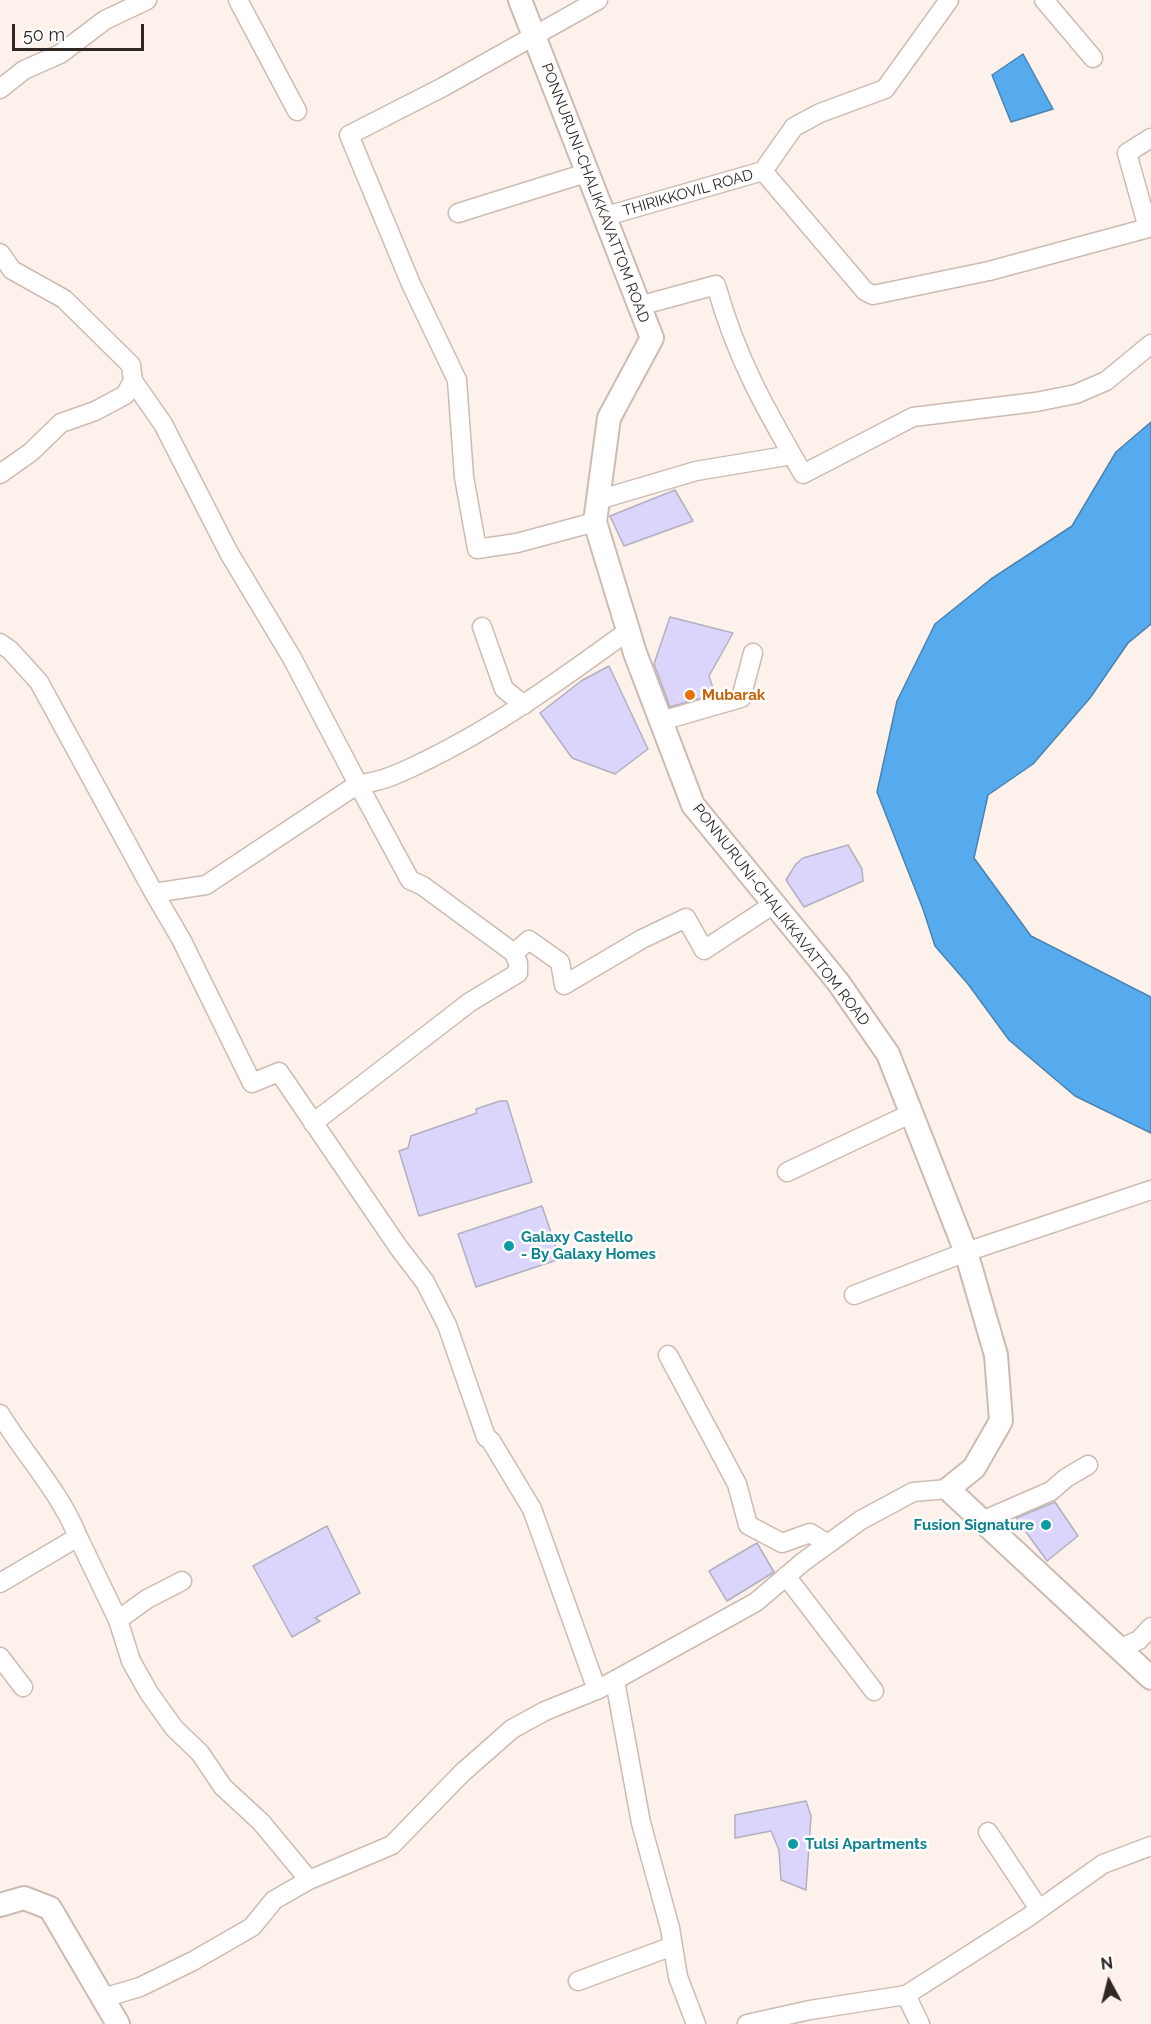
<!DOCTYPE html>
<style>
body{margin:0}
#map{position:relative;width:1151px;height:2024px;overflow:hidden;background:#fdf2eb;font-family:Raleway,sans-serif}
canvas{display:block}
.north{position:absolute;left:1079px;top:1952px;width:60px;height:60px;-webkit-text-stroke:4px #fff;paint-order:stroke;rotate:353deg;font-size:16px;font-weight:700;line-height:24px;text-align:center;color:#2e2723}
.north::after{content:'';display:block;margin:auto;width:21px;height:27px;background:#2e2723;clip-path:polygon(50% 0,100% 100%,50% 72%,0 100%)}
.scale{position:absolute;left:12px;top:24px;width:132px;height:27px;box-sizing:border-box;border:3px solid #2e2723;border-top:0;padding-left:8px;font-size:18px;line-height:21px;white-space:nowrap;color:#2e2723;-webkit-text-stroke:4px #fff;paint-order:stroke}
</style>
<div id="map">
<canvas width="1151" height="2024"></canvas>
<div class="north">N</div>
<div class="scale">50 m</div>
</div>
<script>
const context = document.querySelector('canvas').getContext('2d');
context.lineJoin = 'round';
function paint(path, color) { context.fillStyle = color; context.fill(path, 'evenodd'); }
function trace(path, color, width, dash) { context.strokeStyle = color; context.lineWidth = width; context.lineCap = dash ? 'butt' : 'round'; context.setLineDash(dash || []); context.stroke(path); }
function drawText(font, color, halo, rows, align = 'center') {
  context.font = font + ' Raleway,sans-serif'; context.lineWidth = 5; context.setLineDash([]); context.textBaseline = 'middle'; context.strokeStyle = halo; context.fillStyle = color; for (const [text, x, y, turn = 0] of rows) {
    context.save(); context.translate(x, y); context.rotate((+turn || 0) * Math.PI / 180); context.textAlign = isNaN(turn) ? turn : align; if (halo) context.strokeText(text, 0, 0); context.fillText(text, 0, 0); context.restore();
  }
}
const water = new Path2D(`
 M1023,54L1053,109L1011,122L992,75Z
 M1151,422V624L1128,643L1090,698L1033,764L988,795L974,858L1031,936L1151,997V1133L1075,1096L1009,1040L968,984L935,946L923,909L877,792L897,701L935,624L991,579L1072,526L1116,452Z`);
const building = new Path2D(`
 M675,490L693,521L624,546L610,516Z
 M670,617L733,633L709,676L715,694L670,707L654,664Z
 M609,666L648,749L615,774L572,758L540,713L581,681Z
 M848,845L862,869L863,881L804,907L786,880L796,864L803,858Z
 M500,1101H507L532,1182L419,1216L399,1151L408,1148L411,1136L477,1113L476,1109Z
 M542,1206L560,1259L476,1287L458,1234Z
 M1055,1502L1078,1536L1047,1561L1016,1518Z
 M327,1526L360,1593L315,1618L320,1621L292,1637L253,1566Z
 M757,1543L774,1572L727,1601L709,1571Z
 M806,1801L811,1816L806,1890L781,1880L779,1850L771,1831L735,1838V1815Z`);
const minor = new Path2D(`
 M238,0L297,111
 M1044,0L1093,58
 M0,89L24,70L60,54L105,20L147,0
 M763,171L865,291L873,295L989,271L1148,228L1127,153L1151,138
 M458,213L586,173
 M603,217L763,171L794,127L820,113L885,89L949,0
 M0,253L12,270L64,299L131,365L133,381L125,395L95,411L61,423L31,452L0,474
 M639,306L716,285C737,360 765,408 803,474L913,417L1036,402L1076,394L1106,381L1151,344
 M133,381L163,424L229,553L292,658L358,784C384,782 404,771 427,760C499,725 563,678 628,631
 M598,500L696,471L792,455
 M595,522L517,543L477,549L464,477L457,380L411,284L349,135L443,87L598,0
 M482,627L504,689L524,705
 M0,643L10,650L39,682L154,893
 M661,721L741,698L753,653
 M514,953L529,940L560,962L564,985L642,939L686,918L704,950L774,904
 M313,1123L470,1002L518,973V963L514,953L423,886L410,880L358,784L206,885L154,893L181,939L252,1083L279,1072L399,1248L425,1282L447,1325L486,1437L491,1441L532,1509L597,1690
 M787,1172L912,1113
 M854,1295L966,1252L1151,1190
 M668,1355L737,1484L748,1525L782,1543L810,1533L828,1544
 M0,1414C25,1455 60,1492 78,1537
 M982,1521L1051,1491L1066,1478L1088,1465
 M786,1576L874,1691
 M0,1583L78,1537L118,1620L147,1599L182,1581
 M118,1620L131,1661L149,1693L174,1728L200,1753L223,1787L261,1822L309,1880
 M1119,1649L1139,1640L1151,1627
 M0,1657L23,1687
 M615,1681L641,1823L670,1928L678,1977L696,2024
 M988,1832L1039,1909
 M578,1981L673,1946
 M906,1995L920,2024
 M103,1998L140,1987L193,1961L252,1927L274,1900L309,1880L392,1845L462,1773L512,1729L545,1711L599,1689L756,1602L803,1562L861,1520L913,1492L948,1489
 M747,2024L810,2010L906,1995L1027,1918L1103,1864L1151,1846`);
const tertiary = new Path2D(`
 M520,0L652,338L609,418L595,522L635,653L693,805L838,982L888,1054L966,1252L996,1355L1001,1421L974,1468L948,1489L1151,1678
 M0,1905L24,1898L50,1908L118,2024`);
const markers = [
 [690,695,6,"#e8710a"],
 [509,1246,6,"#0f9aa8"],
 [1046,1525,6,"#0f9aa8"],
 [793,1844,6,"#0f9aa8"]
];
const streetNames = [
 ["PONNURUNI-CHALIKKAVATTOM ROAD",595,193,69],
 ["THIRIKKOVIL ROAD",688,193,-16],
 ["PONNURUNI-CHALIKKAVATTOM ROAD",781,915,52]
];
const foodNames = [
 ["Mubarak",702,695]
];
const cultureNames = [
 ["Galaxy Castello",521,1237],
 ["- By Galaxy Homes",521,1254],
 ["Fusion Signature",1034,1525,"right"],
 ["Tulsi Apartments",805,1844]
];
paint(water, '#56aaee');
trace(water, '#4a83b1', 1.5);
paint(building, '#dcd5fb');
trace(building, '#b1afc0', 1.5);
trace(minor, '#cdbbb1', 21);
trace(tertiary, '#cdbbb1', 26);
trace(minor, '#fff', 18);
trace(tertiary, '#fff', 22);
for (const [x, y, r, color] of markers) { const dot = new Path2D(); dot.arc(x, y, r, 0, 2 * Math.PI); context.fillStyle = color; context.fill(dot); trace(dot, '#fff', 2); }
drawText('15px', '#2e2723', '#fff', streetNames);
drawText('bold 15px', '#c56008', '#fff', foodNames, 'left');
drawText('bold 15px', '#0d838f', '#fff', cultureNames, 'left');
</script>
